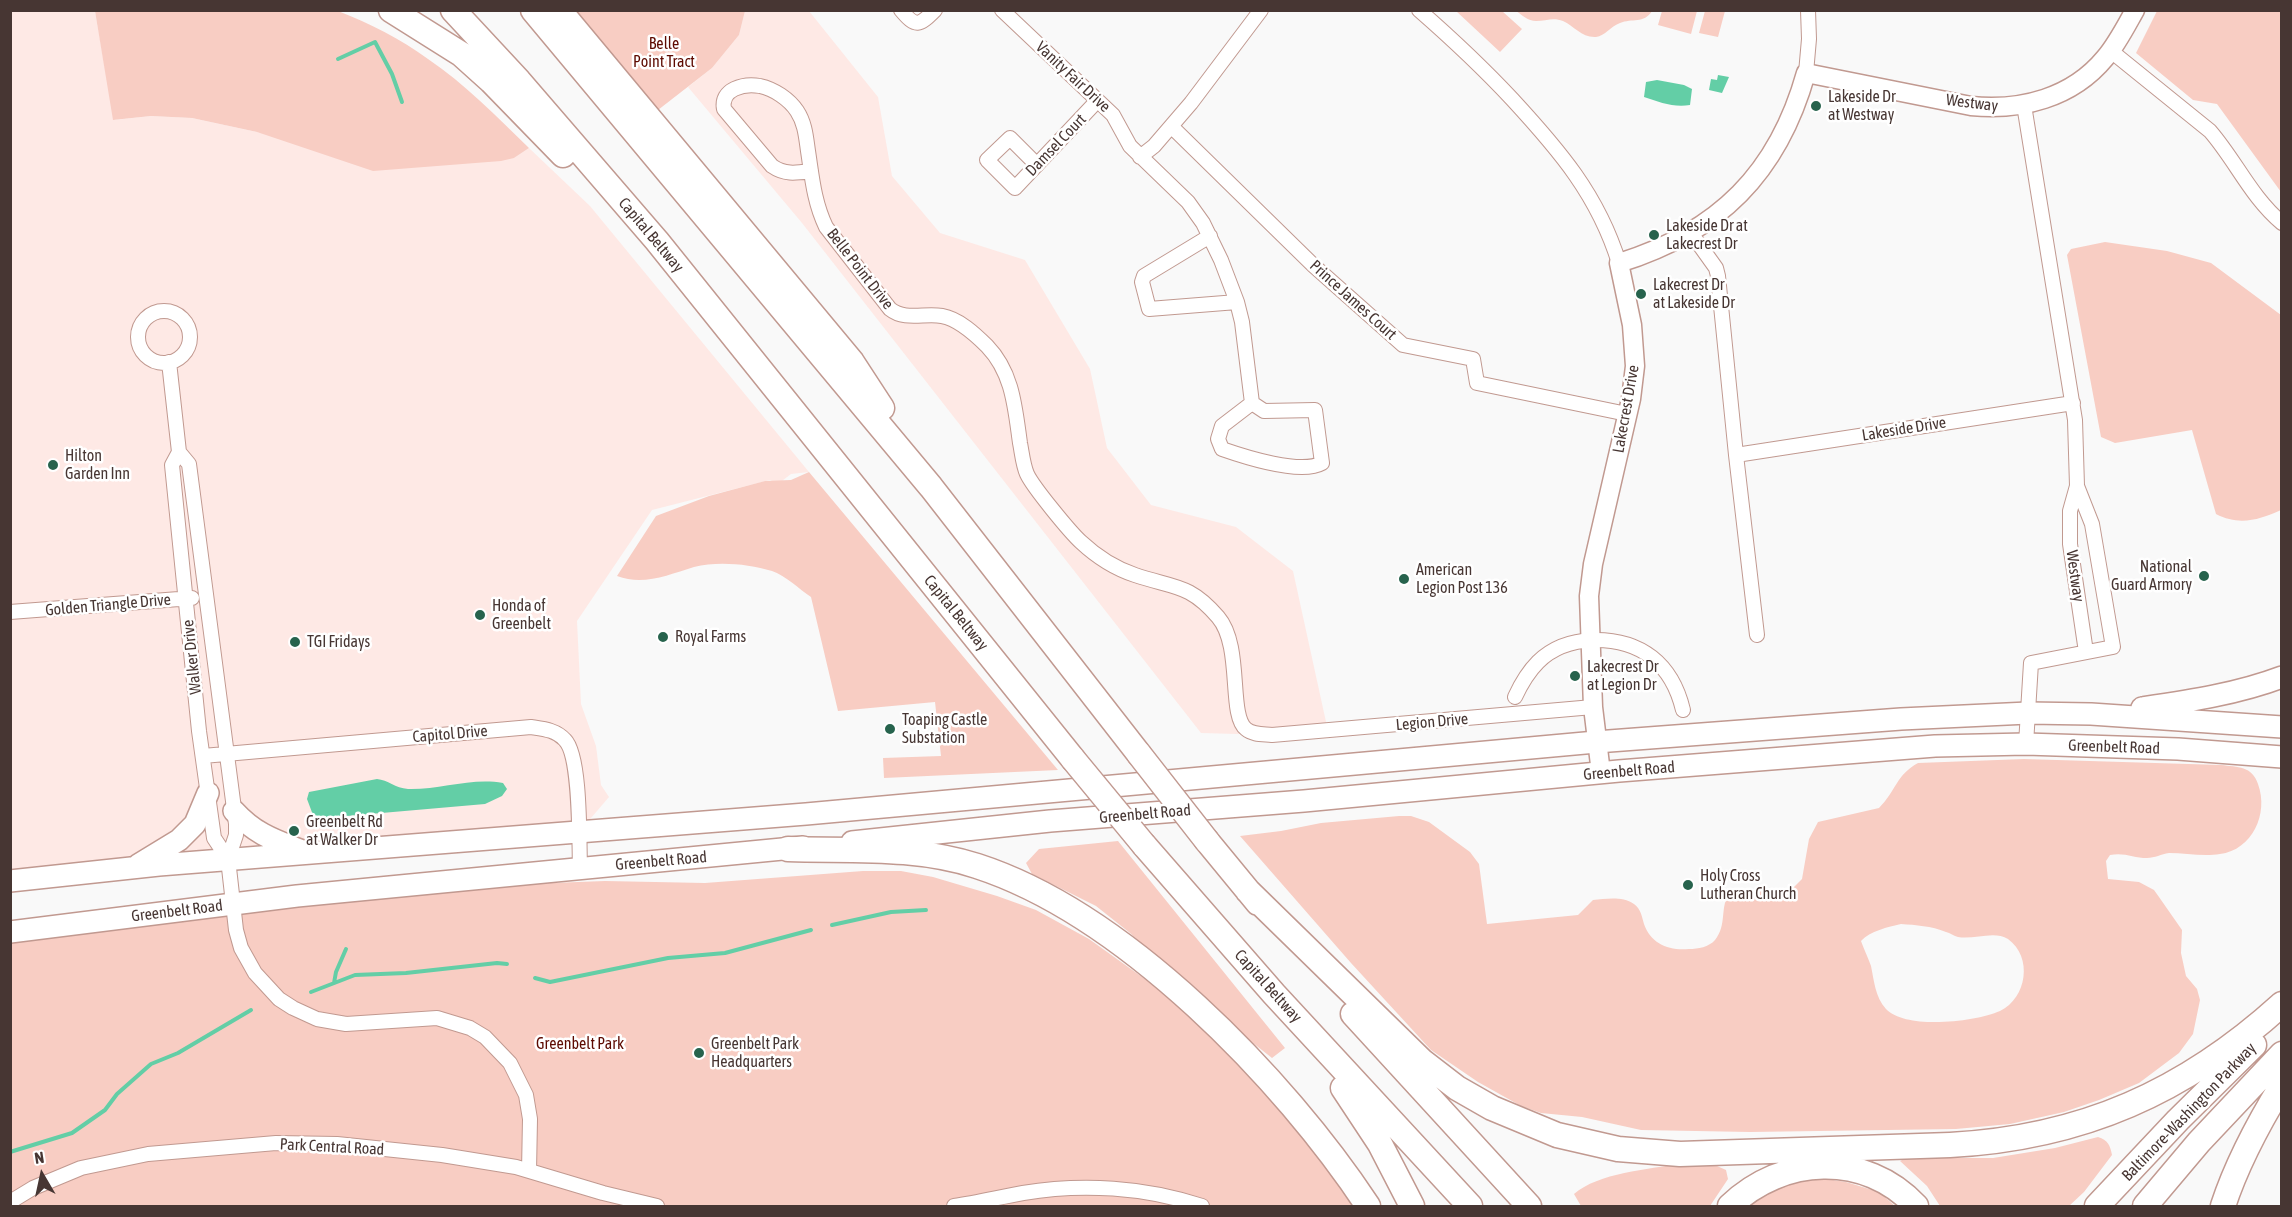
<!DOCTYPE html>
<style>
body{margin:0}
#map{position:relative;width:2292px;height:1217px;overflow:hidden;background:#f9f9f9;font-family:"Asap Condensed",sans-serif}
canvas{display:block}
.frame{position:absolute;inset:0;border:12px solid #473633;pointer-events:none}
.north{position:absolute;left:12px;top:1145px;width:60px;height:60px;-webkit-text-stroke:4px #fff;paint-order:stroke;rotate:351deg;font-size:16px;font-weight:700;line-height:24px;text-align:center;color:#473633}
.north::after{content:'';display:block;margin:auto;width:21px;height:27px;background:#473633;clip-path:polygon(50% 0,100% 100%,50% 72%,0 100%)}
</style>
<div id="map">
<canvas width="2292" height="1217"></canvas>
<div class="frame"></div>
<div class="north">N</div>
</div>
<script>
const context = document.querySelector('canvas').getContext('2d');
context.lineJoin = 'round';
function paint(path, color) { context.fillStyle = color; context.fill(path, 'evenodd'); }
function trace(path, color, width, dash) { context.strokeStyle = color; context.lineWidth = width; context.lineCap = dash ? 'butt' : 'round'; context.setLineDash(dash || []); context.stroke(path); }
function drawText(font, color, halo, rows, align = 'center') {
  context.font = font + ' "Asap Condensed",sans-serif'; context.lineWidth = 5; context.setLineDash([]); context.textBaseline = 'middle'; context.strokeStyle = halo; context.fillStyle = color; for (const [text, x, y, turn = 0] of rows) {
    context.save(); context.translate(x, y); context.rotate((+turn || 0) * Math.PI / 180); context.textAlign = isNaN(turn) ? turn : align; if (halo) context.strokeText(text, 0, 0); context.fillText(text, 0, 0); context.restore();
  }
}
const built = new Path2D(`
 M10,11H95L114,120L151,116L192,118L257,132L514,158L529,148L590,206L809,472L791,474L778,484L770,480L652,510L577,621L581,704L596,746L601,785L609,797L579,832L11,881Z
 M745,11H809L878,97L892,176L940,233L1025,260L1090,369L1107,448L1151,505L1236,527L1293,571L1328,731L1272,735L1201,733L802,223L688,87L712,68L739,35Z`);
const green = new Path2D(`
 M95,11H338C369,23 401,39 428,59C465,84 497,117 529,148L514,158L501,161L373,171L257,132L192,118L151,116L113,120Z
 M574,11H745L739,35L712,68L658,110Z
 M1456,11H1502L1522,29L1500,52Z
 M1516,11H1652C1644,24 1632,18 1620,23C1611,26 1605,36 1596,37C1582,38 1574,26 1563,21C1553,17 1546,21 1536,21C1528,21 1522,15 1516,11Z
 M1662,11H1697L1691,34L1658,25Z
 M1705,11H1725L1718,37L1699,33Z
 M2157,11H2281V192L2217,104L2193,100L2136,53Z
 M2105,242L2167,251L2211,263L2281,315V510C2259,520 2239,526 2216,514L2192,430L2115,443L2101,437L2067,255L2071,249Z
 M809,472L1058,770L884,778L883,758L941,756L935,702L838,711L811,597C799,589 785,575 772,571C748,564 718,561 694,567C668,575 643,586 617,576L656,516L709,496L765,481L791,480Z
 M2024,759L2221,765C2238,767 2252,766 2258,784C2269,814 2252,850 2220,854C2204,857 2185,853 2169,853C2161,854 2155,858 2147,858C2134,858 2124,852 2110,855L2106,861L2108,879L2139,882L2154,890L2159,897L2182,930L2181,953L2186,976L2197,989L2200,1000L2193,1034L2179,1053L2139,1083L2099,1100L2064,1112L2010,1124L1956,1129L1750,1132L1641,1130L1582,1117L1541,1113L1521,1106L1478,1082L1431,1050L1351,963L1240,836L1281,831L1321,823L1399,816H1411L1429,822L1470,852L1479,864L1487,924L1578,915L1593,900C1606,899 1622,896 1634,904C1641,909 1642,917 1644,924C1651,944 1669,951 1689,949C1698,949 1709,947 1715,940C1727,925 1720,909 1728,896L1794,887L1802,879L1809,839L1818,822L1879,808C1896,791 1896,775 1918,763ZM1901,924C1916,925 1931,926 1946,932C1950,933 1954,936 1958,937C1974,940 1994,930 2008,939C2033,957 2027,998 2000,1011C1975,1022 1906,1030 1886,1009C1875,997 1874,980 1871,966C1868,958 1864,949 1861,941C1870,931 1888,927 1901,924Z
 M1118,841L1285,1048L1272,1058L1225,1021L1130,933L1096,906L1032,874L1026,863L1039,849Z
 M863,871H901L933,877L997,896L1036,910L1089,939L1163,992L1213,1038L1263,1089L1315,1150L1355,1206H11L10,938L139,922L524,884L605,881L705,883Z
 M2098,1137C2108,1140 2110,1145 2112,1155L2084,1192L2069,1206H1940L1927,1186L1900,1161L1906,1158H1993L2055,1148Z
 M1680,1164L1717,1166L1726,1170L1728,1179L1710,1206H1581L1574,1194C1598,1173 1649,1169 1680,1164Z
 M1820,1178L1846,1182L1879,1192L1895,1206H1745L1781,1185Z`);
const water = new Path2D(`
 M1718,75L1729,77L1722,93L1709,90L1711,79L1717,80Z
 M1657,80L1684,85L1692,89L1690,105C1674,108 1659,102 1644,97L1646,82Z
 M377,779C388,780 395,788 408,789C439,790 472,777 503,783L507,789L502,796L485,804L324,818L313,815L307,799L309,792Z`);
const stream = new Path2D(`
 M338,59L375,42L392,74L402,102
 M832,925L891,912L926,910
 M535,978L550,982L668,958L725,953L811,930
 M334,983L336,972L346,949
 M311,992L355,975L406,973L497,963L507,964
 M10,1152L72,1133L105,1110L117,1094L151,1064L178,1053L251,1010`);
const street = new Path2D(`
 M901,10C916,28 919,26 935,10
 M1002,10L1113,115L1130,146L1188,202L1203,223L1221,260L1237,302L1242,322L1252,403L1222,426L1218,439L1222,449C1245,457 1301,475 1322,463L1315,410L1264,411L1252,403
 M1419,10C1451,38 1483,68 1512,99C1559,150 1598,195 1619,263
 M2111,51L2210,131C2236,161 2251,197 2282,223
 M1806,73L1809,39L1808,10
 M2024,105L2075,420L2077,486L2070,511V544L2086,652
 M1172,127L1314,266L1403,345L1473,359L1477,383L1627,414
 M1140,157L1154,146L1191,103L1261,10
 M1037,165L1010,138L987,160L1015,188L1097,101
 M811,171C796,173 785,175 772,166L724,109C720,89 744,83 760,86C774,89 789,99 797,111C805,123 806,137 808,151C812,177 814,202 826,227L890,309C905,321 924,313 942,316C959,319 975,334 987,346C1013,373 1015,408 1020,443C1022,453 1023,465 1027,474C1033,487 1070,532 1081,542C1097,557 1114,568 1135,575C1173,588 1189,583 1218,617C1243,646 1228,715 1246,729C1253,735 1264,734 1272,735L1593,707
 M1691,233L1716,268L1718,276L1736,455L1757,635
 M1210,236L1144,276L1142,282L1149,309L1237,302
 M138 337a26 26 0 1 1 52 0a26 26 0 1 1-52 0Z
 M169,362L179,452L172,465L199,731L214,838L228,859
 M179,452L189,464L236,824V835L228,859L236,930L241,948L255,973L279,999L293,1008L317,1019L346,1024L437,1018L470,1028L485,1037L510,1063L526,1095L530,1119L529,1171
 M1736,455L2073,403
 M10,612L192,598
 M1515,697C1521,684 1528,672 1538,662C1553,647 1571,641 1593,640C1641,639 1672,664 1683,710
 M2026,744L2031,663L2113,647L2092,524L2077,486
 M203,756L531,727C544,729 556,730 565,740C581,756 579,842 580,868
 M10,1202L33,1188L81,1168L148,1154L276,1143L337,1144L442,1155L516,1167L603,1193L657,1206
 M954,1206C977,1203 1000,1197 1023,1193C1082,1183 1145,1187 1202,1206`);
const secondary = new Path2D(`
 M1601,773L1593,707L1589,596L1593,564L1631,399L1635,366L1632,325L1619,263C1719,232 1778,173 1806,73L1971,106C2021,111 2072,98 2105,58C2117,44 2126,26 2135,10`);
const primary = new Path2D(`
 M2142,708C2189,701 2237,694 2282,677
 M234,811C255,834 274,840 302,851
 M852,842L1050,821L1304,801L1619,771L1935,746L2026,744L2178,749L2282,757
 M138,865L179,840L195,824L208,793
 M10,881L159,865L806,814L1596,742L1901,719L2028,713L2091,714L2282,727
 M10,932L297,896L803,847`);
const highway = new Path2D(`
 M391,10L461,54L491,81L563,155
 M453,10L519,81L657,241L1073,759
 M533,10L931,487L1139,754
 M559,10L852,362L882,408
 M1207,841L1258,903
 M1144,845L1274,994L1470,1206
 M788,849C850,851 917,846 977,866C1125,914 1284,1079 1368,1206
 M1248,891L1422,1061L1457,1088L1492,1108L1557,1135L1618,1149L1680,1154L1950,1145C2082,1138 2185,1092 2282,1004
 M1353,1014L1529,1206
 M1343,1088L1380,1144L1412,1206
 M1730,1206C1782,1156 1865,1151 1916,1206
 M2097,1206L2178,1120L2254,1045
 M2145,1206L2199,1142L2282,1054
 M2223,1206C2237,1163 2258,1124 2282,1085`);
const highwayBridge = new Path2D(`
 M1139,754L1207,841
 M1073,759L1144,845`);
const markers = [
 [1816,106,6,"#27634d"],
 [1654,235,6,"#27634d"],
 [1641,294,6,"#27634d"],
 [53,465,6,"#27634d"],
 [2204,576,6,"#27634d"],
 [1404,579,6,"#27634d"],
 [480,615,6,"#27634d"],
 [663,637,6,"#27634d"],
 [295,642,6,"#27634d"],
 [1575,676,6,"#27634d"],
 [890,729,6,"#27634d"],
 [294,831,6,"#27634d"],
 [1688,885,6,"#27634d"],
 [699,1053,6,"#27634d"]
];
const parkNames = [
 ["Belle",664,44],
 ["Point Tract",664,62],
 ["Greenbelt Park",580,1044]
];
const streetNames = [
 ["Vanity Fair Drive",1073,77,43],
 ["Westway",1972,103,7],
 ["Damsel Court",1056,145,-46],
 ["Capital Beltway",651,235,50],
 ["Belle Point Drive",860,269,52],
 ["Prince James Court",1353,300,42],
 ["Lakecrest Drive",1626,409,-80],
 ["Lakeside Drive",1904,429,-9],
 ["Westway",2075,576,82],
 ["Golden Triangle Drive",108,605,-5],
 ["Capital Beltway",956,613,51],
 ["Walker Drive",192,657,-96],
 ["Legion Drive",1432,722,-5],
 ["Capitol Drive",450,734,-5],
 ["Greenbelt Road",2114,747,2],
 ["Greenbelt Road",1629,771,-5],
 ["Greenbelt Road",1145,814,-5],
 ["Greenbelt Road",661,861,-5],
 ["Greenbelt Road",177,911,-7],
 ["Capital Beltway",1268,986,48],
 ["Baltimore-Washington Parkway",2189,1112,-46],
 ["Park Central Road",332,1147,3]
];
const poiNames = [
 ["Lakeside Dr",1828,97],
 ["at Westway",1828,115],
 ["Lakeside Dr at",1666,226],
 ["Lakecrest Dr",1666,244],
 ["Lakecrest Dr",1653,285],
 ["at Lakeside Dr",1653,303],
 ["Hilton",65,456],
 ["Garden Inn",65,474],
 ["National",2192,567,"right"],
 ["Guard Armory",2192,585,"right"],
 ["American",1416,570],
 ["Legion Post 136",1416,588],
 ["Honda of",492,606],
 ["Greenbelt",492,624],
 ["Royal Farms",675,637],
 ["TGI Fridays",307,642],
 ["Lakecrest Dr",1587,667],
 ["at Legion Dr",1587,685],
 ["Toaping Castle",902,720],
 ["Substation",902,738],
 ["Greenbelt Rd",306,822],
 ["at Walker Dr",306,840],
 ["Holy Cross",1700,876],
 ["Lutheran Church",1700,894],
 ["Greenbelt Park",711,1044],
 ["Headquarters",711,1062]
];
paint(built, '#fee9e5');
paint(green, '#f8cdc3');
paint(water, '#63cea6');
trace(stream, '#63cea6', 4);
trace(street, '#c19990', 16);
trace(secondary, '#c19990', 21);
trace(primary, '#c19990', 24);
trace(highway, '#c19990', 27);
trace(street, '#fff', 14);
trace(secondary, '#fff', 18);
trace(primary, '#fff', 21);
trace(highway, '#fff', 24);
trace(highwayBridge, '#c19990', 27, []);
trace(highwayBridge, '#fff', 24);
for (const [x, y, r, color] of markers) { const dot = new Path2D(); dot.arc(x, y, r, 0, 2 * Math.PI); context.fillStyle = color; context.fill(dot); trace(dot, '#fff', 2); }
drawText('16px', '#5d0a00', '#fff', parkNames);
drawText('16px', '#473633', '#fff', streetNames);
drawText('16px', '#473633', '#fff', poiNames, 'left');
</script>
